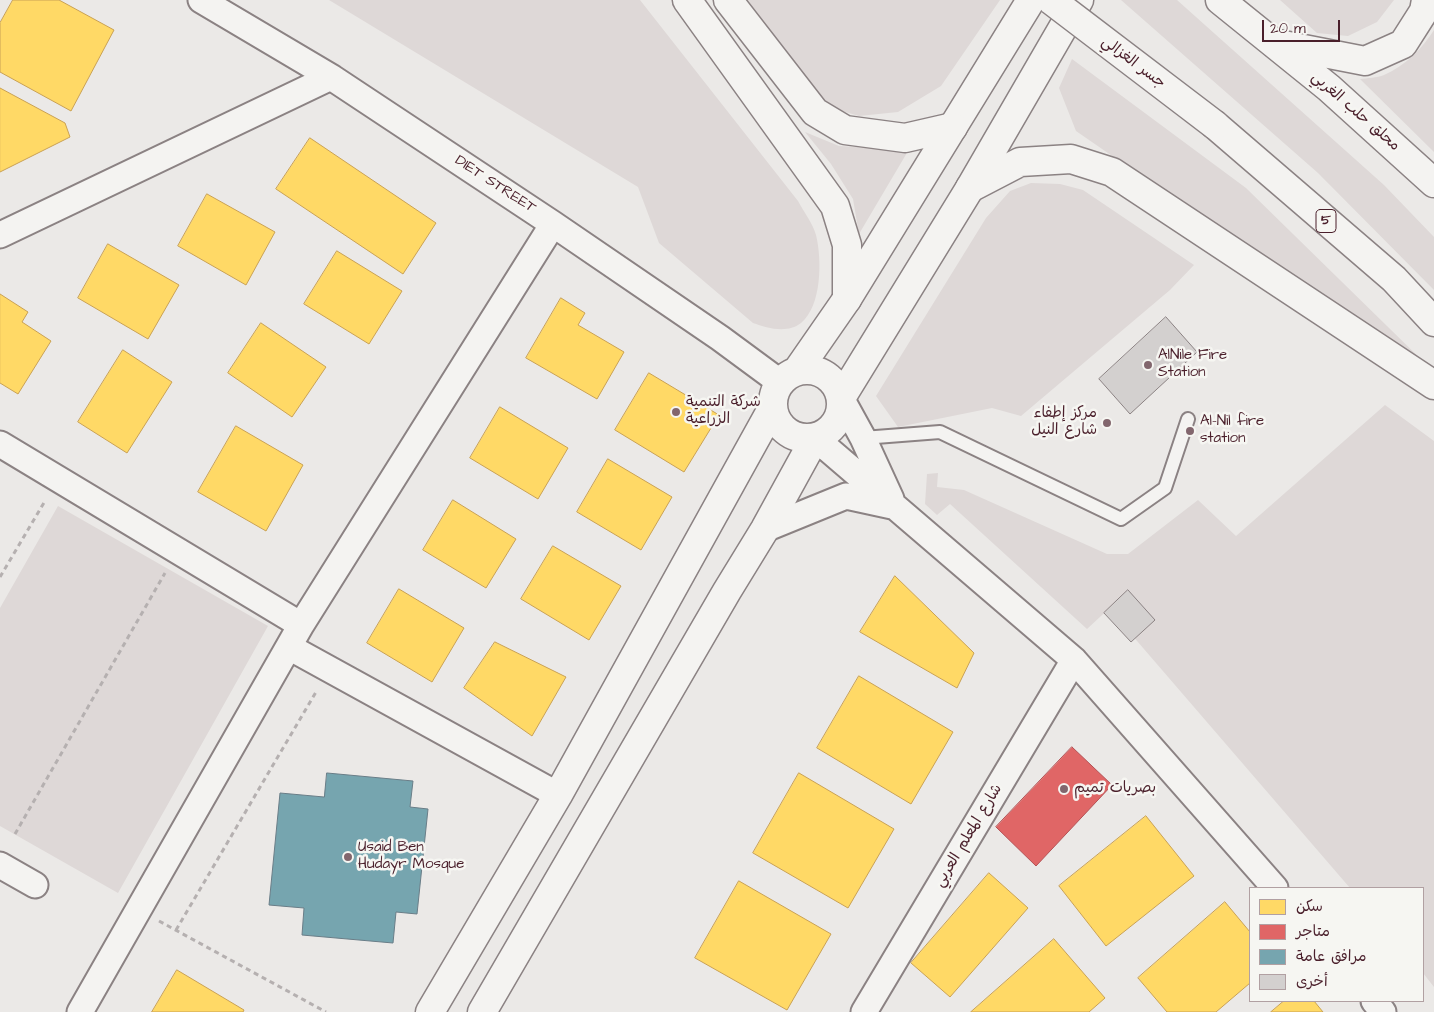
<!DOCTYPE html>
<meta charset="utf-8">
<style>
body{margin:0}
#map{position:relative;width:1434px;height:1012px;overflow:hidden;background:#ebe9e7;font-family:"Architects Daughter","Playpen Sans Arabic",sans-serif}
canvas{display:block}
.legend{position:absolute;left:1249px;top:887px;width:175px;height:115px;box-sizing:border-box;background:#f6f6f2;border:1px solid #b1a0a2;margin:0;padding:6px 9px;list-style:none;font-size:15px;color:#4a1f2b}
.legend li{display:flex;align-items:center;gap:10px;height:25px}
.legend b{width:25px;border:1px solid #b1a0a2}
.scale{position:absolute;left:1262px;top:20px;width:78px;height:22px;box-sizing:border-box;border:2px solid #4a1f2b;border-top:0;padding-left:6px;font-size:15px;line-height:18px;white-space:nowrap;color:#4a1f2b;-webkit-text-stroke:4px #f6f6f2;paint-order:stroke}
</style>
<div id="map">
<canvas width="1434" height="1012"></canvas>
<ul class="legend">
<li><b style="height:14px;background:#ffd966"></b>سكن</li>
<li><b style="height:14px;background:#e06666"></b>متاجر</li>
<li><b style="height:14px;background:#76a5af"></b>مرافق عامة</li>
<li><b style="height:14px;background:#d3d0cf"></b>أخرى</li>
</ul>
<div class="scale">20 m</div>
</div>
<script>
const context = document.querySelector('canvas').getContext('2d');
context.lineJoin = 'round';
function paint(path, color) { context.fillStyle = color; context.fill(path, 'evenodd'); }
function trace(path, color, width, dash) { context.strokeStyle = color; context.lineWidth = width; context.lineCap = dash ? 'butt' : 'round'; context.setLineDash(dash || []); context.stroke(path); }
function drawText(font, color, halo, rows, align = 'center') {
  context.font = font + ' "Architects Daughter","Playpen Sans Arabic",sans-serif'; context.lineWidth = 5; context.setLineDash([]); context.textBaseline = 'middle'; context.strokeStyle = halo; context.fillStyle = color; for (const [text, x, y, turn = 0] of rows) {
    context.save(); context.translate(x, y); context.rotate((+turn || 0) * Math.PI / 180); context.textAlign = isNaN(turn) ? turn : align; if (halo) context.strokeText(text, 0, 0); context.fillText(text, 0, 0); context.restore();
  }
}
const green = new Path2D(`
 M329,0H640L798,201C804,212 813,224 816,235C822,259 822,306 801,323C787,334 767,328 753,323L659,243L638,187Z
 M739,0H1000L941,86L898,112L859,116L822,105Z
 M1121,0H1177L1384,185L1434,237V290L1318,173Z
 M1280,0H1394L1377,22L1348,36L1317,33Z
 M1434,30V152L1360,79C1367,78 1377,78 1384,75C1405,66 1422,49 1434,30Z
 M1072,59L1246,188L1434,372V378L1076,131L1059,88Z
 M805,132L839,146L874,148L911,146L859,234L853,199L831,164Z
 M1031,183L1060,184L1083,190L1194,265L1170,290L1021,416L992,408L898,427L876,396L986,218L1010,191Z
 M1385,405L1434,441V987L1423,973V888H1350L1131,634L1128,591L1087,629L950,504L937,515L925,504L927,474L938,473L937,487L964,490L1107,554H1128L1198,500L1236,536Z
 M58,506L268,626L118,893L0,826V608Z`);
const homes = new Path2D(`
 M13,0H59L114,30L71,111L0,72V23Z
 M0,88L65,123L70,137L0,172Z
 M310,138L436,223L403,274L276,189Z
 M207,194L275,232L246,285L178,246Z
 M108,244L179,285L148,339L78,298Z
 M337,251L402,291L369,344L304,304Z
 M0,294L28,312L22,322L51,341L18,394L0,383Z
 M561,298L585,313L578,325L624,352L597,399L526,358Z
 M261,323L326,367L292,417L228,373Z
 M123,350L172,382L127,453L78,422Z
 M649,373L719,415L684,472L615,430Z
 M500,407L568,448L538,499L470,458Z
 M236,426L303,465L266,531L198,492Z
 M608,459L672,497L641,550L577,512Z
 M453,500L516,539L486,588L423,550Z
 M553,546L621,586L589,640L521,599Z
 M895,576L974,653L957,688L860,632Z
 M399,589L464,628L432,682L367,643Z
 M495,642L566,677L532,736L464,688Z
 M859,676L953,732L911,804L817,748Z
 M799,773L894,829L848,908L753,853Z
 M1146,816L1194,876L1106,946L1059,886Z
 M989,873L1028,908L950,997L911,963Z
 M739,881L831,934L787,1010L695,958Z
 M1225,902L1250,932V983L1216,1012H1167L1138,978Z
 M1054,939L1105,998L1089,1012H971Z
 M177,970L244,1010L243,1012H152Z
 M1284,1001H1314L1323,1012H1271Z`);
const shops = new Path2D(`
 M1072,747L1112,785L1036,866L996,827Z`);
const public = new Path2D(`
 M327,773L413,781L410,807L428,809L417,914L396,912L393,943L302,935L304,908L269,905L280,793L324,797Z`);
const building = new Path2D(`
 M1166,317L1197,352L1130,414L1099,379Z
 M1128,590L1155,620L1131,642L1104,613Z`);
const path = new Path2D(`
 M0,577L45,501
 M15,834L165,573
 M159,921L326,1012
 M176,930L316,692`);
const lane = new Path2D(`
 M863,438L940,432L1121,519L1165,488L1188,419`);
const street = new Path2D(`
 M201,0L331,77L553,224L720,338L781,383
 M0,235L331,77
 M841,398L863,438L891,499
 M815,438L1074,660L1275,888
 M0,444L301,625
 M765,529L846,496L892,506
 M289,647L558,795
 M0,865L35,885
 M1374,1001L1383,1012
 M80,1012L301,625L553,224
 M864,1012L1074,660`);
const primary = new Path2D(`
 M773 404a34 34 0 1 1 68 0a34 34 0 1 1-68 0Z
 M797,371L847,299L1031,0
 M841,398L970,188L1079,0
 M430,1012L558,795L773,407
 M482,1012L727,591L765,529L815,438`);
const highway = new Path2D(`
 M687,0L835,206L847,245V299
 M728,0L815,112L845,130L905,138L953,127
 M1220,0L1329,88L1434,183
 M1278,44L1365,61L1403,44L1424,11L1426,0
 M1215,125L1394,279L1434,322
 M970,188L1020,162L1071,159L1112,172L1434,385`);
const highwayBridge = new Path2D(`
 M1051,0L1215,125`);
const markers = [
 [1148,365,5,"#82666d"],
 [676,412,5,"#82666d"],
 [1107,423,5,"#82666d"],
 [1190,431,5,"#82666d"],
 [1064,789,5,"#82666d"],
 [348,857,5,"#82666d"]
];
const shields = [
 [1326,221,20]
];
const shieldNames = [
 ["5",1326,221]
];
const streetNames = [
 ["جسر الغزالي",1133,63,37],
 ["محلق حلب الغربي",1355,112,41],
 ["DIET STREET",495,185,33],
 ["شارع المعلم العربي",969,836,-59]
];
const poiNames = [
 ["AlNile Fire",1158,356],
 ["Station",1158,373],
 ["شركة التنمية",686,403],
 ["الزراعية",686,420],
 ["مركز إطفاء",1097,414,"right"],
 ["شارع النيل",1097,431,"right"],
 ["Al-Nil fire",1200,422],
 ["station",1200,439],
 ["بصريات تميم",1074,789],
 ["Usaid Ben",358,848],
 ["Hudayr Mosque",358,865]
];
paint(green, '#ded8d7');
paint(homes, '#ffd966');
trace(homes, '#c9a154', 1);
paint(shops, '#e06666');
trace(shops, '#b35154', 1);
paint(public, '#76a5af');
trace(public, '#697d87', 1);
paint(building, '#d3d0cf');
trace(building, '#8b8283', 1);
trace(lane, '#8b8283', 16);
trace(street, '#8b8283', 29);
trace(primary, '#8b8283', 31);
trace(highway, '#8b8283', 31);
trace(path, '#b5b0b0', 3, [5, 4]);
trace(lane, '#f4f3f1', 12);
trace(street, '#f4f3f1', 25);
trace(primary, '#f4f3f1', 28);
trace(highway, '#f4f3f1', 28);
trace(highwayBridge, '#8b8283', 31, []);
trace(highwayBridge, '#f4f3f1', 28);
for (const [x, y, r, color] of markers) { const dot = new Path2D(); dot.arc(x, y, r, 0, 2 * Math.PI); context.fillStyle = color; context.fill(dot); trace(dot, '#f6f6f2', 2); }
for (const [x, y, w] of shields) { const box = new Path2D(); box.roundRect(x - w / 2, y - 11.5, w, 23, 4); context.fillStyle = '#f6f6f2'; context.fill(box); trace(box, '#4a1f2b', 1); }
drawText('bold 14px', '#4a1f2b', null, shieldNames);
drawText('15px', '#4a1f2b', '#f6f6f2', streetNames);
drawText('15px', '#4a1f2b', '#f6f6f2', poiNames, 'left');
</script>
